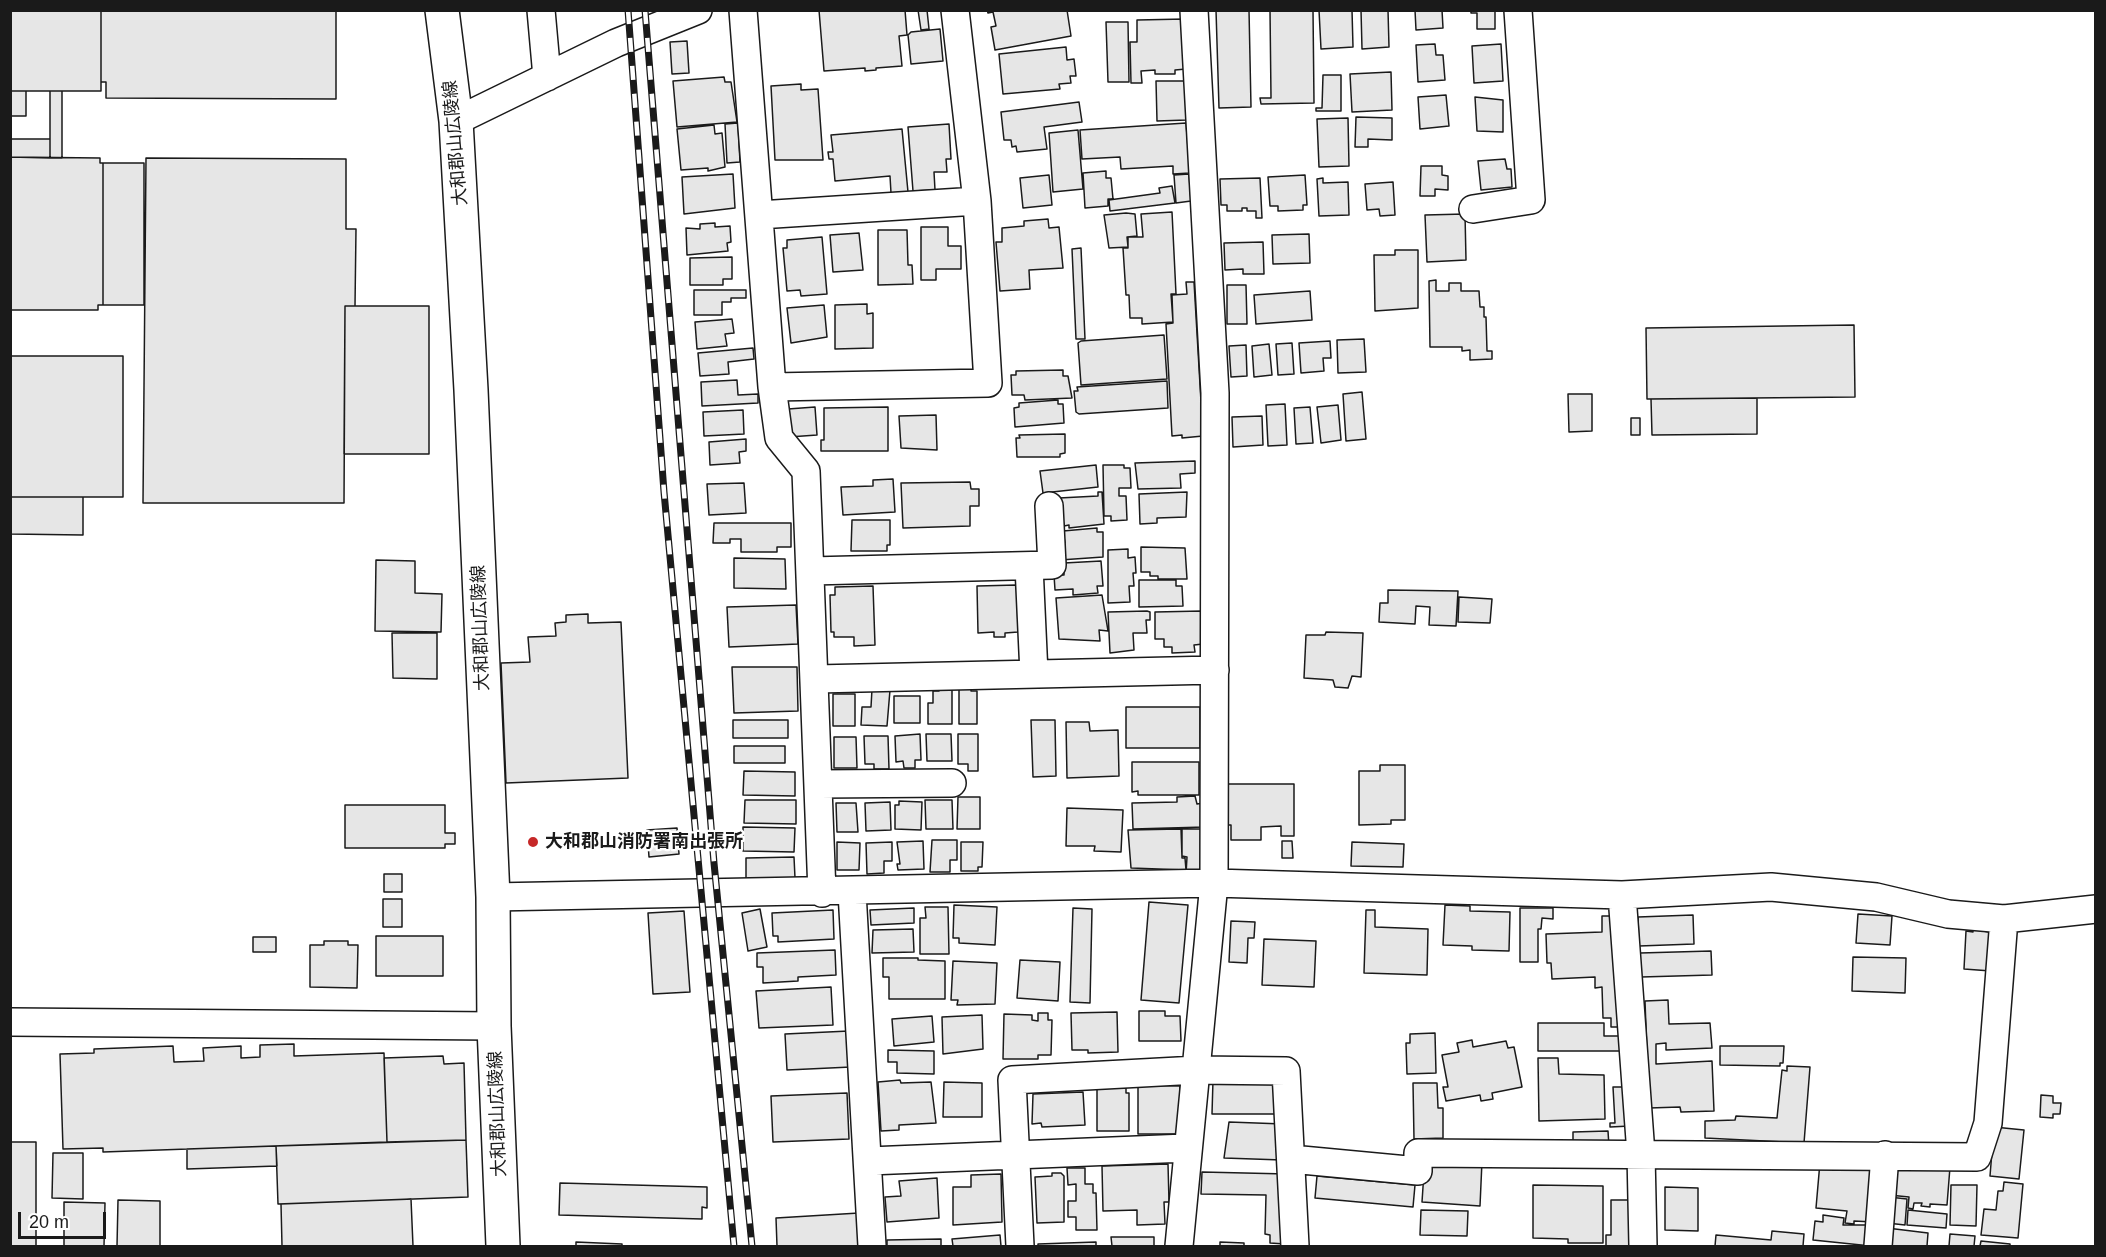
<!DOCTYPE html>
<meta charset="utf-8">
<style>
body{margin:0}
#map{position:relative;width:2106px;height:1257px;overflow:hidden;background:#fff;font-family:Arial,sans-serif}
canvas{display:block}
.frame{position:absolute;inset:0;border:12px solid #1a1a1a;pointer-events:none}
.scale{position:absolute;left:18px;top:1212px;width:88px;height:27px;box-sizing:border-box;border:3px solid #1a1a1a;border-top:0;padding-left:8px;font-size:18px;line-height:21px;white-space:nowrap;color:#1a1a1a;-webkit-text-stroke:4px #fff;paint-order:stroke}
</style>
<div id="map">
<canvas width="2106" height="1257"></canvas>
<div class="frame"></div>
<div class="scale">20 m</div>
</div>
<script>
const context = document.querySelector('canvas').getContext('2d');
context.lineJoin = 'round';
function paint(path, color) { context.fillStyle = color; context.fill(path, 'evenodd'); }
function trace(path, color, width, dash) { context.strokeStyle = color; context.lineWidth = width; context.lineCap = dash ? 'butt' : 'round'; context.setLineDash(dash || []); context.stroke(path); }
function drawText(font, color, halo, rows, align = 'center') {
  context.font = font + ' Arial,"Noto Sans JP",sans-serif'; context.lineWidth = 4.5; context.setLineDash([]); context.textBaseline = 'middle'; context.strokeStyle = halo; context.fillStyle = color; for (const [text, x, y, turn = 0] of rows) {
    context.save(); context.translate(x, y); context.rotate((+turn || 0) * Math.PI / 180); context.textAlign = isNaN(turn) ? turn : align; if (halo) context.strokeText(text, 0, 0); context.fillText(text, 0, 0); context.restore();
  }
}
const building = new Path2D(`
 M10,10H101V91H10Z
 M101,10H336V99L106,98V82H101Z
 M819,10H905L907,35L899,36L902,66L876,68V70L865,71V68L824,71Z
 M918,10H927L929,29L921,30Z
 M987,10H1067L1071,36L995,50L991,27L996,26L993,12L988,13Z
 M1216,10H1249L1251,107L1219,108Z
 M1270,10H1313L1314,103L1261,104L1260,98H1271Z
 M1319,10H1352L1353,47L1321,49Z
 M1361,10H1388L1389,47L1362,49Z
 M1415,10H1442L1443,28L1416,30Z
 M1471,10H1495V29H1477V13H1471Z
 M1185,19L1186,69L1175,70V74H1155V70L1141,71L1142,83H1131L1130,42H1137V20Z
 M1106,22H1128L1129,82H1108Z
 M940,29L943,61L911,64L908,35L911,32Z
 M687,41L689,73L672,74L670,42Z
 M1435,44L1436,55H1443L1445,80L1418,82L1416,45Z
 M1501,44L1503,81L1474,83L1472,46Z
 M1066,47L1067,60L1074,59L1076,76H1070L1071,83L1059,84L1060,89L1003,94L999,54Z
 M1391,72L1392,110L1352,112L1350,74Z
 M1323,75H1341V111H1316V108H1322Z
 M724,77L725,82H731L737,122L677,127L673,81Z
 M1156,81H1186L1187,120L1157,121Z
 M801,84V90L818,89L823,160H775L771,86Z
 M10,91H26V116H10Z
 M50,91H62V158H50Z
 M1446,95L1449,126L1420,129L1418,97Z
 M1475,97L1503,100V132L1477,131Z
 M1079,102L1082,122L1044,127L1047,149L1017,152L1016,146L1012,147L1011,140H1004L1001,112Z
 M1356,117L1392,118V140L1368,139V147H1355Z
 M1348,118L1349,166L1319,167L1317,119Z
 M738,123L740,162L727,163L725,124Z
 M1186,123L1190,173L1173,174V166L1121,169L1120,157L1082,159L1080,130Z
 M949,124L951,159H946L947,172H934L935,190L913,191L908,127Z
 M714,125L715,134L722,133L725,167L708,171V168L681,170L677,129Z
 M902,129L908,192L891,193L890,176L835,181L833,159H829L828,152H833L831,135Z
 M1078,130L1083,189L1053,192L1049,133Z
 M10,139H50V158L10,157Z
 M10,157L100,158V163H103V305H98V310H10Z
 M146,158L346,159V229H356L355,306H345L344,503H143Z
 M1505,159L1507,169H1511L1512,187L1481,190L1478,161Z
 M103,163H144V305H103Z
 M1421,166H1442V175L1448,176V190L1435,189V196H1420Z
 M1106,171V178H1111L1113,199H1108V206L1085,208L1083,173Z
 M733,174L735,208L684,214L682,177Z
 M1189,174L1191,201L1176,203L1174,175Z
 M1049,175L1052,205L1023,208L1020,178Z
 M1305,175L1307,205H1303V210L1278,211V206H1270L1268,177Z
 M1260,178L1262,218H1256V211H1247V208H1242V211H1227V205H1221L1220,179Z
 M1323,178V183L1348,182L1349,215L1319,216L1317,179Z
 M1393,182L1395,215L1380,216L1379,209L1367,210L1365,184Z
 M1172,186L1175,203L1110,211L1109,200L1160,193L1159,188Z
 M1172,212L1176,294H1171L1173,322L1142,324V318H1130L1129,295H1126L1123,248H1128V237H1143L1141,214Z
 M1126,213L1135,214L1137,236L1127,237L1128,247L1109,248L1104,215Z
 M1465,214L1466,260L1427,262L1425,215Z
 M1048,219L1049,228L1059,227L1063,268L1029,270L1030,289L1000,291L996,242H1002V228L1024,226V221Z
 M715,223V227L730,226L731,242L727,243L728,251L687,255L686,228L700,229V224Z
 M921,227H948V246H961V269H936V280H921Z
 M878,230H907L908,265H912L913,284L878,285Z
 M859,233L863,270L833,272L830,235Z
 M1309,234L1310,263L1273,264L1272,235Z
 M822,237L827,294L801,296L800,290L787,291L783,248H787V240Z
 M1263,242L1264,274H1243V269L1225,270L1224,243Z
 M1081,248L1085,339H1076L1072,249Z
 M1395,250H1418V308L1375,311L1374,255H1395Z
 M732,257V279H723V285H690V258Z
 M1436,280V291H1449V283H1461V291H1479L1480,307H1484V317H1486L1487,351H1492V359L1470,360V350L1462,351V347H1430L1429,281Z
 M1186,282H1194L1203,436L1182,438V435L1172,436L1166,324L1173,323L1172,295L1187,294Z
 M1227,285H1246L1247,324H1227Z
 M694,290H746V298H731V302H722V315H694Z
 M1310,291L1312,320L1256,324L1254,295Z
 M867,304V314L873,313V348L835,349V305Z
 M824,305L827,337L791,343L787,308Z
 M345,306H429V454H344Z
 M732,319L734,333L725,334L727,346L697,349L695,322Z
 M1854,325L1855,397L1647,399L1646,328Z
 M1164,335L1167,379L1081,385L1078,343L1081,341Z
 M1364,339L1366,372L1338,373L1337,340Z
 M1330,341L1331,358H1323L1324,371L1301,373L1299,343Z
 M1292,343L1294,374L1278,375L1276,344Z
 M1269,344L1272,375L1254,377L1252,346Z
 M1246,345L1247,376L1231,377L1229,346Z
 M753,348L754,359L728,362L729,374L700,376L698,353Z
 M10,356H123V497H10Z
 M1063,370V376H1068L1072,398L1025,400L1024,395H1012L1011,375H1016V371Z
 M737,380L738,395L758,394V403L702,406L701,382Z
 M1167,381L1168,408L1079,414L1076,412L1074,391H1078L1077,387Z
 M1362,392L1366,439L1346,441L1343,394Z
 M1568,394H1592V431L1569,432Z
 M1757,398V434L1652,435L1651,399Z
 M1058,400V404H1063L1064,423L1015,427L1014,408L1019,407V403Z
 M1285,404L1287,445L1268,446L1266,405Z
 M1338,405L1341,440L1321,443L1317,407Z
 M815,407L817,435L789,437L788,409Z
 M888,407V451H821V440H824V408Z
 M1310,407L1313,443L1296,444L1294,408Z
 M743,410L744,434L704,436L703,412Z
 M936,415L937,450L901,448L899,416Z
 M1262,416L1263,445L1233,447L1232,417Z
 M1631,418H1640V435H1631Z
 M1065,434V453L1060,454V457H1017L1016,438H1020L1019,435Z
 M746,439V451L739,452L740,463L710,465L709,442Z
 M1195,461V473L1180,474L1181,488L1138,489L1135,463Z
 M1096,465L1098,487L1043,493L1040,471Z
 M1103,465H1124V468H1130L1131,488H1119V496H1126L1127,520L1111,521V516H1104Z
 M893,479L895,512L843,515L841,487L873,486V480Z
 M970,482L971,489H979V506H970V526L903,528L901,483Z
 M744,483L746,513L709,515L707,484Z
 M1098,492H1102L1104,524L1069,528V525L1064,526L1059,498L1098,496Z
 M1187,492L1186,517L1157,518V523L1140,524L1139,494Z
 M10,497H83V535L10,534Z
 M852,520H890V545H887V551H851Z
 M714,523H791V547H777V552H741V539H730V543H713Z
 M1097,528V532H1103V557L1060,560L1059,544L1065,543L1063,531Z
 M1141,547L1185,548L1187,579H1158V576H1150V572H1141Z
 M1128,549V558L1135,557L1136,573H1133L1134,586H1129L1130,602L1108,603V550Z
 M734,558L785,559L786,589L734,588Z
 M376,560L415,561V593L442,594L441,632L375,631Z
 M1101,561L1103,586H1097L1098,593L1073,595V589L1055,590L1054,575H1064V563Z
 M1139,580H1176V586H1182L1183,606L1139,607Z
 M1017,585L1018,632L1005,633V637H994V632L978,633L977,586Z
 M873,586L875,645L854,646V637H834V632H831L830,595H835V587Z
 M1388,590L1458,591L1456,626L1429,625L1430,607L1416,606L1415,624L1379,622L1380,603H1388Z
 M1102,595L1108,631L1099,630L1100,641L1059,639L1056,598Z
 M1459,597L1492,599L1490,623L1458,622Z
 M796,605L798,644L729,647L727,607Z
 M1147,611L1150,612V620H1146L1147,633H1133L1134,650L1110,653L1108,612Z
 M1202,611L1203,644L1194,645L1195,652L1172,653V647H1164V639H1155V612Z
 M588,614V623L621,622L628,778L506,783L501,663L530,662L528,637L556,636L555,623L566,622V615Z
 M1326,632L1363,633L1361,677L1352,676L1348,688L1335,687L1333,680L1304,678L1306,635H1325Z
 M392,633H437V679L393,678Z
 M732,667H797L798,711L734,713Z
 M939,687H952V724H928V703H933V691H939Z
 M959,687H971V691H977V724H959Z
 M872,689L890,690L887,726L861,725L862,707H871Z
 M833,694H855V726H833Z
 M894,696H920V723H894Z
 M1126,707H1200V748H1126Z
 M733,720H788V738H733Z
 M1031,720H1055L1056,776L1033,777Z
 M1066,722H1089L1090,731L1118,730L1119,776L1067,778Z
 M920,734L921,760H915V768H904L903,761L896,762L895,736Z
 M926,734H951L952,761H927Z
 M958,734H978V771H968V764H958Z
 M864,736H888L889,769H874V764H865Z
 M834,737H856L857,768H834Z
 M734,746H785V763H734Z
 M1132,762H1199V795H1138V791L1132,792Z
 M1380,765H1405V820H1391V824L1359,825V771H1380Z
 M744,771L795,772V796L743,795Z
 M1227,784H1294V836H1281V826L1261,827V840H1231V825H1227Z
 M1195,796L1197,804L1204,803L1205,827L1133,829L1132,803L1177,802V797Z
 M958,797H980V829H957Z
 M745,800H796V824L744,823Z
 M925,800H952L953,829H926Z
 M899,801L922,802L921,830L895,829V805H899Z
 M890,802L891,830L866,831L865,803Z
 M836,803H856L858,832H837Z
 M345,805H445V833H455V844H445V848H345Z
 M1067,808L1123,810L1121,852L1094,851L1095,846H1066Z
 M743,827L795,828L794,852L743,851Z
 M677,828L679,854L649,857L647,830Z
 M1181,829L1182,858H1185L1186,870L1131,868L1128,830Z
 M1182,829H1202L1205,874H1186L1187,857L1182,856Z
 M932,840H957V860H950V872H930Z
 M923,841L924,869L898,870L897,864H900L897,842Z
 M1282,841H1292L1293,858H1282Z
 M837,842L860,843L859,870H837Z
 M892,842V861H884V873L867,874L866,843Z
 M961,842H983L982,867H978V871H961Z
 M1352,842L1404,844L1403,867L1351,866Z
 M794,857L795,878L746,879V858Z
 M384,874H402V892H384Z
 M383,899H402V927H383Z
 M1149,902L1188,905L1179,1003L1141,1000Z
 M954,905L997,907L995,945L959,943V938H953Z
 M1445,905L1470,906V911L1510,912L1509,951L1472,950V946L1443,945Z
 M925,907H948L949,954H920V918H926Z
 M914,908V923L871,925L870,910Z
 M1073,908L1092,909L1090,1003L1070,1002Z
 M1520,908H1553V919L1542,918L1541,929H1538V962H1520Z
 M760,909L767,947L748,951L742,913Z
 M833,910L834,939L778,942V936H773L772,913Z
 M1366,910H1375V927L1428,929L1427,975L1364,973Z
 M684,911L690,992L653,994L648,913Z
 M1858,914L1892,916L1890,945L1856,943Z
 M1693,915L1694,944L1639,946L1638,917Z
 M1602,916H1617L1622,1027H1611V1018H1603L1602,987L1595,988V977L1552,979L1551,963H1547L1546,934L1602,932Z
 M1231,921L1255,922L1254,938H1248L1247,963L1229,962Z
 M913,929L914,952L872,953L873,930Z
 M1973,929L1994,933L1991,971L1964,969L1966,931L1973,932Z
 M376,936H443V976H376Z
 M253,937H276V952H253Z
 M1264,939L1316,941L1314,987L1262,985Z
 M324,941H348V945H358L357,988L310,987V945H324Z
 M835,950L836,975L798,977V981L763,983V967H757V953Z
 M1711,951L1712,975L1641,977L1640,953Z
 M1853,957L1906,958L1905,993L1852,991Z
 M883,958H918V960L945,961V999H889V977H883Z
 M1020,960L1060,962L1058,1001L1017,998Z
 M953,961L997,963L995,1004L957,1005L958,1000H951Z
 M831,987L833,1025L759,1028L756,991Z
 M1668,1000L1669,1024L1710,1023L1712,1048L1666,1050V1043L1656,1044V1064L1712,1061L1714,1111L1681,1112L1680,1107L1649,1108L1645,1001Z
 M1139,1011H1165V1016H1180L1181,1041H1139Z
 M1117,1012L1118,1052L1088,1053V1050H1072L1071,1013Z
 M1038,1013H1048V1020H1052L1051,1055H1038V1059H1003L1004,1014L1032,1015V1020L1038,1021Z
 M982,1015L983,1049L943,1054L942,1017Z
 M932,1016L934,1042L894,1046L892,1019Z
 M1538,1023H1604V1036H1625V1051H1538Z
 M849,1031L851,1067L787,1070L785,1034Z
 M1435,1033L1436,1073L1407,1074L1406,1043H1410V1034Z
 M1472,1040L1473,1047L1506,1041L1508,1048L1514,1047L1522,1087L1492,1093L1493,1099L1481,1101L1480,1095L1446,1101L1443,1087H1448L1442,1055L1459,1052L1457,1043Z
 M294,1044V1056L384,1053L387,1142L103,1152V1148L63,1149L60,1054L94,1053V1049L173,1046L174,1062L204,1061L203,1048L241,1046V1058L260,1057V1045Z
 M1720,1046H1784L1783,1063H1780V1066L1720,1065Z
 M888,1050L934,1051V1074L897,1073V1062H888Z
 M443,1056L444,1064L464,1063L466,1140L387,1142L384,1058Z
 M1538,1058H1558L1559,1074L1604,1075L1605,1119L1539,1121Z
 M1787,1066L1810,1067L1804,1143L1705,1138V1121L1735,1120L1736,1116L1777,1118L1782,1070L1787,1071Z
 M900,1080L901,1083L931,1082L936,1123L899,1125V1130L881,1131L878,1082Z
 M1213,1080L1282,1081L1281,1114H1212Z
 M944,1082L982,1083V1117H943Z
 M1413,1083H1437L1438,1108H1443V1138L1414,1139Z
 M1138,1085L1180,1086V1134H1138Z
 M1613,1087H1629L1630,1126L1610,1127V1123H1615Z
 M1097,1088H1126V1093H1129V1131H1097Z
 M1083,1092L1085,1125L1042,1127L1041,1123L1032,1124L1033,1094Z
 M847,1093L849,1139L773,1142L771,1096Z
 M2041,1095L2053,1096V1103H2061L2060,1114H2053V1118L2040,1117Z
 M1229,1122L1283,1124L1282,1160L1224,1158Z
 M1994,1127L2024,1130L2019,1179L1990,1176Z
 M1608,1131L1609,1147L1573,1145V1132Z
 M466,1140L468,1197L278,1204L276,1146Z
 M10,1142H36V1246H10Z
 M276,1146L277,1166L187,1169V1149Z
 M53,1153H83V1199L52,1198Z
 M1425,1157L1482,1161L1480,1206L1422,1202Z
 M1820,1162L1878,1167L1873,1222L1854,1221V1224L1845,1223L1847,1211L1816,1208Z
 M1892,1162L1950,1167L1947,1205L1930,1204V1207L1921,1206L1922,1203H1914L1913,1209L1908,1208L1909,1197L1889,1195Z
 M1168,1164L1169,1202H1164L1165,1224L1137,1225V1210L1103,1211L1102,1166Z
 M1067,1168H1085V1184H1093V1193H1096L1097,1230H1076V1217H1068V1201H1076V1184L1068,1185Z
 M1202,1172L1287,1174L1285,1244L1270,1243V1235L1265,1234L1266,1195L1201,1194Z
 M1052,1173H1061L1064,1176V1222L1037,1223L1035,1177L1052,1176Z
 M1001,1174L1002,1222L953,1225V1187H971V1175Z
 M1317,1176L1415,1185L1413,1207L1315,1198Z
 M937,1178L939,1218L887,1222L885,1197L901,1196L899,1181Z
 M2004,1182L2023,1184L2018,1238L1981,1235L1984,1209L1996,1210L1998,1191H2003Z
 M560,1183L707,1187V1208L702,1207V1219L559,1215Z
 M1533,1185L1603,1186V1243H1568V1239L1533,1238Z
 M1951,1185H1977L1976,1226L1950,1225Z
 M1665,1187L1698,1188V1231L1665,1230Z
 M1889,1197L1907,1199L1905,1225L1887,1223Z
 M411,1199L413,1246H282L281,1204Z
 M118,1200L160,1201V1246H117Z
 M1611,1200H1632V1246H1606V1235H1611Z
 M64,1202L105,1203L104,1246H64Z
 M1421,1210L1468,1211L1467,1236L1420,1235Z
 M1908,1210L1947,1214L1946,1228L1907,1225Z
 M859,1213L861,1246H777L776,1218Z
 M1823,1215L1844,1218L1843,1225H1874L1871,1246L1813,1240L1815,1221L1823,1222Z
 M1887,1228L1928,1233L1927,1246H1885Z
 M1772,1231L1804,1234L1803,1246H1715L1716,1235L1771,1240Z
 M1950,1234L1975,1236L1974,1246H1949Z
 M1000,1235L1001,1246H953L952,1239Z
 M1111,1237H1154V1246H1108H1112Z
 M941,1239V1246H887V1240Z
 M1981,1241L2010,1244V1246H1980Z
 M576,1242L622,1244V1246H576Z
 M1096,1242V1246H1038V1244Z
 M1220,1242L1244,1243V1246H1220Z`);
const minor = new Path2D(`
 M541,10L547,77
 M743,10L772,387L779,438L806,471L822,893
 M1194,10L1215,393L1214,883L1622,895L1641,1154L1643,1246
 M456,121L616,43L698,10
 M1473,209L1531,200L1518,10
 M759,215L977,201
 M772,387L988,383L977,201L955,10
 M1029,566L1034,674
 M811,571L1052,565L1049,506
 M816,679L1215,670
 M819,784L952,783
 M852,892L872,1246
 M1622,895L1771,887L1876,897L1948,914L2004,919L2096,909
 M493,897L1214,883L1179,1246
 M10,1022L494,1026
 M1291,1159L1418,1171V1153L1977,1157L1988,1123L2004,919
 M869,1161L1186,1148
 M1020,1246L1012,1080L1197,1070L1286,1071L1295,1246
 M1878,1246L1885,1155`);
const secondary = new Path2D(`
 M442,10L456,121L471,390L493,897L494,1026L503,1246`);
const rail = new Path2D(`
 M628,10L664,492L734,1246
 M645,10L714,863L752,1246`);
const markers = [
 [533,842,6,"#c62828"]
];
const streetNames = [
 ["大和郡山広陵線",456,143,-95],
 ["大和郡山広陵線",481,628,-92],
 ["大和郡山広陵線",498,1114,-92]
];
const poiNames = [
 ["大和郡山消防署南出張所",545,842]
];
paint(building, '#e6e6e6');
trace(building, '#1a1a1a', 1.5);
trace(minor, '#1a1a1a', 30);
trace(secondary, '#1a1a1a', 36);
trace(minor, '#fff', 27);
trace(secondary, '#fff', 33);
trace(rail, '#1a1a1a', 7);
trace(rail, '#fff', 4.5, [14]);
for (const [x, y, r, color] of markers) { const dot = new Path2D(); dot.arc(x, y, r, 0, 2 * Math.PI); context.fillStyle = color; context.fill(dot); trace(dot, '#fff', 2); }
drawText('18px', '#1a1a1a', '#fff', streetNames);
drawText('bold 18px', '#1a1a1a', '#fff', poiNames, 'left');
</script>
